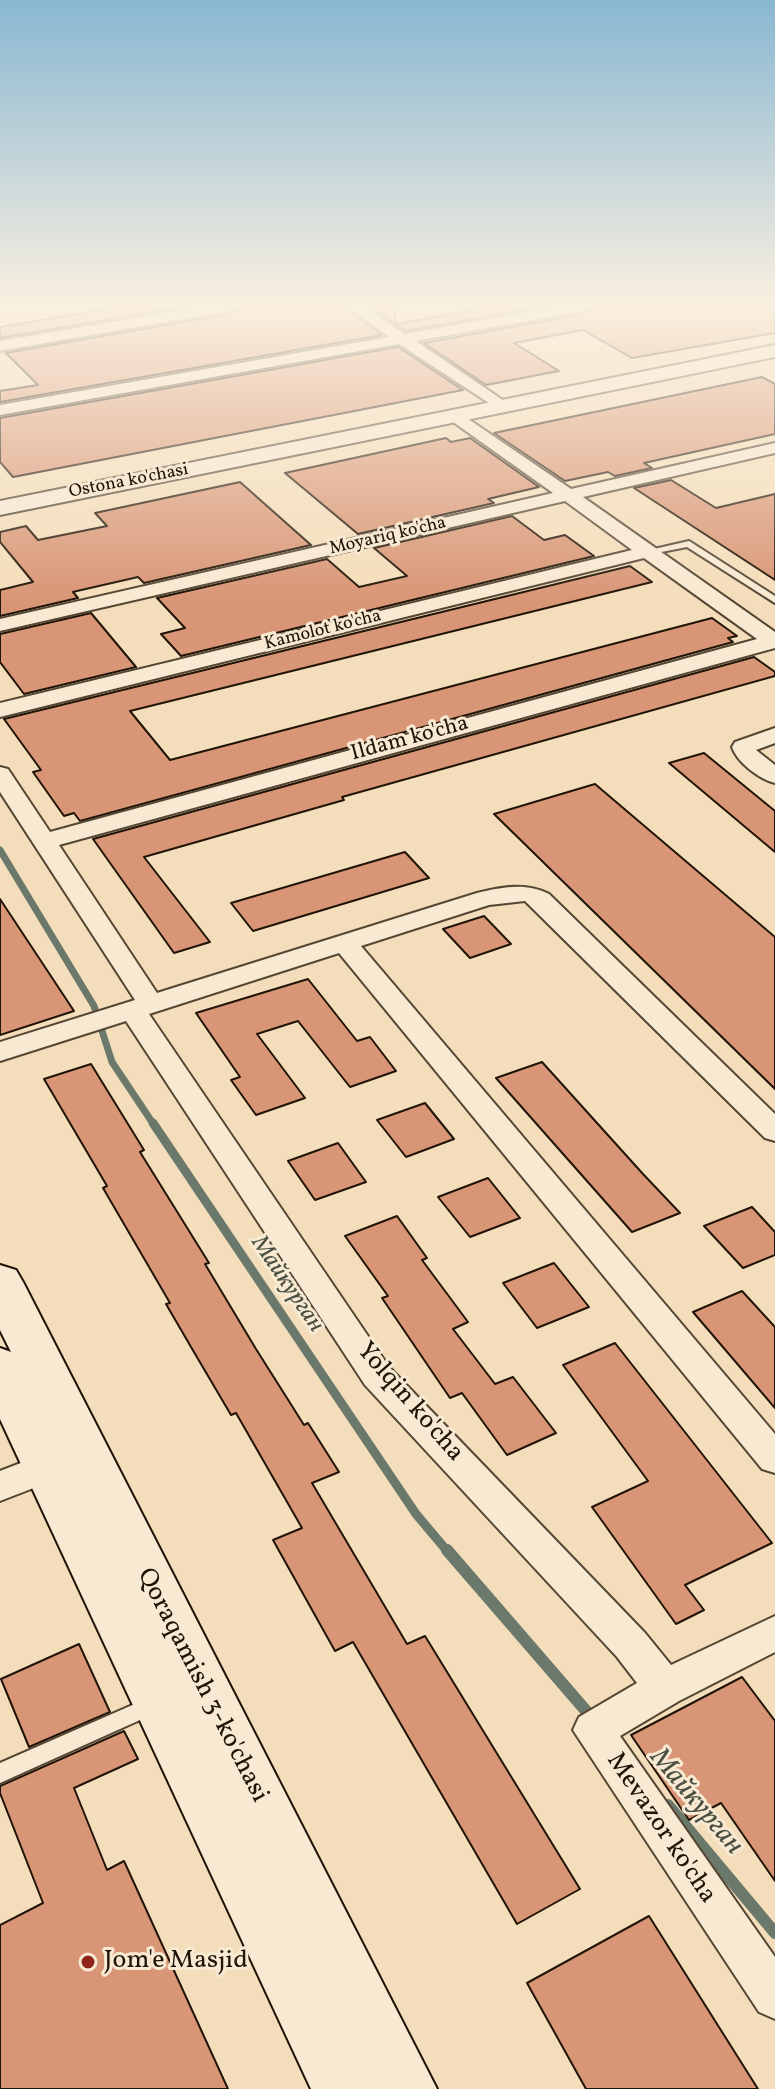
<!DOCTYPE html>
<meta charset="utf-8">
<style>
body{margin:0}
canvas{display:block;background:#f4ddba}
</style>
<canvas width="775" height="2089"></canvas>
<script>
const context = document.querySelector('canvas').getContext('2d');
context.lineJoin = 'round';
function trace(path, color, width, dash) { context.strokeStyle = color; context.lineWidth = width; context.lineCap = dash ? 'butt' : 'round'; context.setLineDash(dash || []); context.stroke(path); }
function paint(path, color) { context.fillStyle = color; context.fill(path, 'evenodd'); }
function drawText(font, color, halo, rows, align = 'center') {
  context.font = font + ' Vollkorn,serif'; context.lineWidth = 6; context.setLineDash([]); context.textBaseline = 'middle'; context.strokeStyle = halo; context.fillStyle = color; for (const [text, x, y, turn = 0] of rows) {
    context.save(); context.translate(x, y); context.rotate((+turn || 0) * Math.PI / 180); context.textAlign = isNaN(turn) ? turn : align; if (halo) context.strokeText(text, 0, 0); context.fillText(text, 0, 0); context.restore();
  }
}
const streamFar2 = new Path2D(`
 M0,850L94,1006L112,1062L154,1125`);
const streamFar1 = new Path2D(`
 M153,1123L416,1514L448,1552`);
const stream = new Path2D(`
 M447,1550L587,1712
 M668,1805L775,1933`);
const building = new Path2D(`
 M118,307H182L0,338V327Z
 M245,307H345L382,335L0,402V391L38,385L6,353L229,314Z
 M370,307H394L396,324L490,307H540L406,331Z
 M593,307H775V333L632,358L583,330L514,343L559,371L486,385L424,343L584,314Z
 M398,347L463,390L13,477L0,462V418Z
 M762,377L775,384V434L644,463L652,468L615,476L608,472L565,481L494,433Z
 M446,438L451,442L470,438L539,487L488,499L494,503L358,534L285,473Z
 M671,480L716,508L775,494V580L634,488Z
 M240,482L311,545L144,583L138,577L77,591L73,592L78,598L0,616V590L33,582L0,542V532L26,526L38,540L107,526L95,513Z
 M512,516L544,540L565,535L594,556L181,656L161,634L185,628L157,598L327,559L359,587L407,576L374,548Z
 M630,566L652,582L130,711L170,760L712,618L737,636L728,638L733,642L80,821L74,813L64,816L33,772L41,770L4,719Z
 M91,613L136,667L24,694L0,662V634Z
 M754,657L775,672V676L342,797L344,800L144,857L210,942L174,953L93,839Z
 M704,753L775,811V852L669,763Z
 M595,784L775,937V1089L494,814Z
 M405,852L429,878L253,931L231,903Z
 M0,899L74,1011L0,1035Z
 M484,916L511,944L470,958L443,929Z
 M308,979L357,1041L370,1037L396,1071L350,1087L298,1021L257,1034L305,1098L256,1115L231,1080L240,1077L196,1013Z
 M542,1062L643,1174L680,1213L632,1232L496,1078Z
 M91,1064L144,1150L140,1152L209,1263L205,1264L256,1349L304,1425L308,1423L339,1472L312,1483L407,1644L425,1636L580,1889L517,1924L353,1642L335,1651L273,1540L302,1528L236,1413L231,1415L191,1347L166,1304L170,1303L103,1188L107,1186L44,1079Z
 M425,1103L454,1139L406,1157L377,1120Z
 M338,1143L366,1182L315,1200L288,1161Z
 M488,1178L520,1218L470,1237L438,1197Z
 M752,1207L775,1232V1255L743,1268L704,1226Z
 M397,1216L427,1258L422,1260L468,1322L453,1329L495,1384L513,1377L556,1433L507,1455L462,1393L450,1398L382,1298L388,1296L345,1236Z
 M554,1263L589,1307L537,1328L503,1283Z
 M742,1291L775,1327V1408L693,1312Z
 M615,1343L772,1543L685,1585L704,1610L676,1624L592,1507L648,1481L563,1365Z
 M79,1644L110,1712L29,1747L1,1679Z
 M742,1677L775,1721V1881L721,1803L689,1820L631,1735Z
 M124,1731L138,1759L74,1788L107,1870L124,1861L228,2089H0V1925L43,1903L0,1793V1786Z
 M649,1916L758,2089H586L527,1983Z`);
const service = new Path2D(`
 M689,541L775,596V603L687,547L646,555L641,552Z
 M153,1696L160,1699L163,1705L160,1711L0,1783V1763Z`);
const minor = new Path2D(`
 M202,307H235L228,311L0,351V341Z
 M348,307H365L405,334L558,307H590L583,311L416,341L507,403L509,406L507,409L501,411L399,344L0,415V405L389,337Z
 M455,410L571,489L775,443V453L583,497L775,632V648L59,845L157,993L477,893C501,887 527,882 549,894L775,1114V1141L765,1138L525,901L489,905L361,946L775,1434V1473L762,1469L339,953L149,1014L389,1367L645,1633L671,1665L775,1616V1652L679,1701L620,1736L775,1957V2019L759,2012L573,1730L579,1717L637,1683L617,1657L365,1385L126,1021L0,1061V1042L135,1000L0,792V767L8,769L50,832L757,639L644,558L0,717V703L632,550L565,501L0,631V619L553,493L449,419L447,415Z
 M775,728V743L756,750L775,765V783C759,779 737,762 732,747L735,742Z
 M62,1447L75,1452L80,1462L75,1472L0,1501V1471Z`);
const tertiary = new Path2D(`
 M775,345V357L0,515V501Z`);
const secondary = new Path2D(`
 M0,1265L16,1270L23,1282L437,2089H311L0,1419V1348L11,1352L0,1330Z`);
const markers = [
 [88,1962,8,"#8f2418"]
];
const farStreetnames = [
 ["Ostona ko'chasi",129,482,-11],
 ["Moyariq ko'cha",388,537,-13],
 ["Kamolot ko'cha",323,631,-14]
];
const streetNames = [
 ["Ildam ko'cha",410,740,-15]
];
const waterNames = [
 ["Майкурган",286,1285,56]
];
const nearStreetnames = [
 ["Yolqin ko'cha",409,1403,49],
 ["Qoraqamish 3-ko'chasi",201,1686,63],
 ["Mevazor ko'cha",660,1829,56]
];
const nearPoinames = [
 ["Jom'e Masjid",104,1962]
];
const nearWaternames = [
 ["Майкурган",695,1803,50]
];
trace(streamFar2, '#6a796c', 7);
trace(streamFar1, '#6a796c', 9);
trace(stream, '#6a796c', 12);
paint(building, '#d99676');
trace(building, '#201407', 2);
trace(service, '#554634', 4);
trace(minor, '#554634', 4);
trace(tertiary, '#554634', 4);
trace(secondary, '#201407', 4);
paint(service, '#f8e9d2');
paint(minor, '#f8e9d2');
paint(tertiary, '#f8e9d2');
paint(secondary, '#f8e9d2');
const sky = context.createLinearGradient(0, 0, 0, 600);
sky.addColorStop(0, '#89b7d2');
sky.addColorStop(0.51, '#faf0e0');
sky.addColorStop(1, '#faf0e000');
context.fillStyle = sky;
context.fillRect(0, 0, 775, 600);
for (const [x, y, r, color] of markers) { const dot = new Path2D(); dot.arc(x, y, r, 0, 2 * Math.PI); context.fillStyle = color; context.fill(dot); trace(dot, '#f8e9d2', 3); }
drawText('18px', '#201407', '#f8e9d2', farStreetnames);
drawText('22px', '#201407', '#f8e9d2', streetNames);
drawText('italic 24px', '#4b4f42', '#f8e9d2', waterNames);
drawText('26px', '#201407', '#f8e9d2', nearStreetnames);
drawText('26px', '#201407', '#f8e9d2', nearPoinames, 'left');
drawText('italic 28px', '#4b4f42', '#f8e9d2', nearWaternames);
</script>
